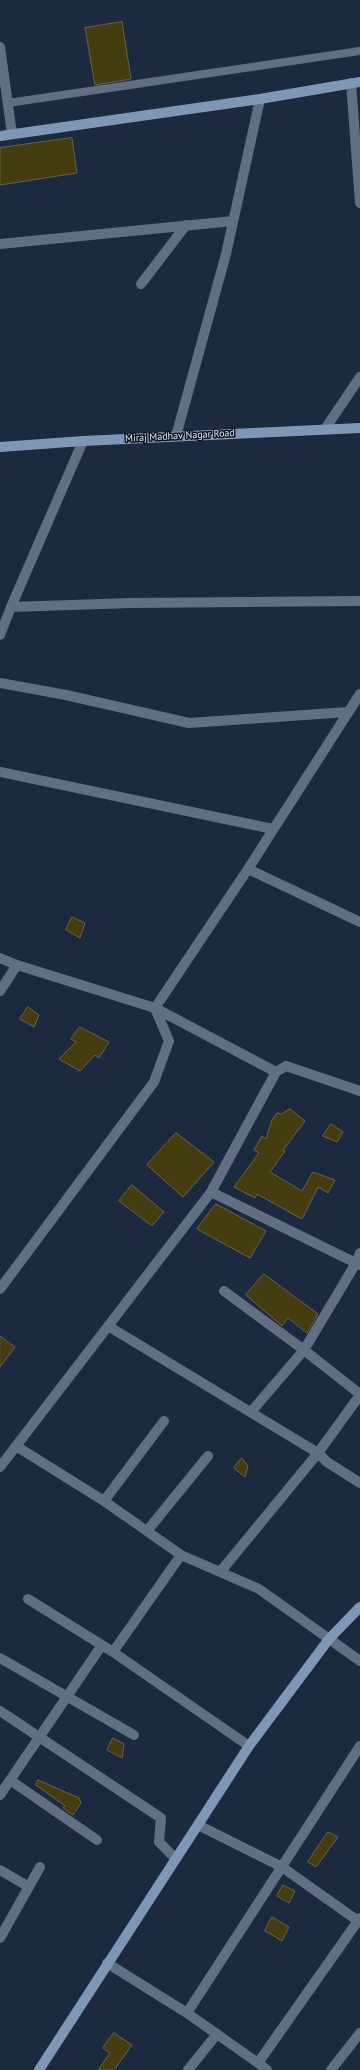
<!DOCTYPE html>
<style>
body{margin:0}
canvas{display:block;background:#1c2a3f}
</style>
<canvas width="360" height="2070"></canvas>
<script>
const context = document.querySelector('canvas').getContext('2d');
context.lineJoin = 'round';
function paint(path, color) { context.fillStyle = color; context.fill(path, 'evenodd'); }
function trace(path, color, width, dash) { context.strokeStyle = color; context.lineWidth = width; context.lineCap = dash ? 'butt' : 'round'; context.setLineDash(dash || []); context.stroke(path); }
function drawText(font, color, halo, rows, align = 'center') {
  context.font = font + ' "PT Sans",sans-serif'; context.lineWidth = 3; context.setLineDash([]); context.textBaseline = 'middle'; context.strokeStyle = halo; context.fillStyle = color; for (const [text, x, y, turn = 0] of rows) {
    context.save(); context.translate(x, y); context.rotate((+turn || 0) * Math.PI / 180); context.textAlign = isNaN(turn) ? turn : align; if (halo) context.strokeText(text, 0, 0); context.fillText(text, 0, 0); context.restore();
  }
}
const building = new Path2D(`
 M122,22L131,79L95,85L85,28Z
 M72,138L77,173L0,185V148Z
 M72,917L85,923L80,938L66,930Z
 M28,1007L39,1015L34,1027L20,1019Z
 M80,1027L109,1042L99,1058L95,1055L80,1071L59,1059L76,1042L71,1039Z
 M290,1109L305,1121L283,1150L285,1151L270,1172L302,1191L313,1172L335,1180L328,1193L318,1187L302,1219L257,1194L255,1198L234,1187L259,1153L254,1150L262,1136L266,1139L272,1120L277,1113L281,1114Z
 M331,1124L343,1132L337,1142L323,1136Z
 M176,1133L214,1162L183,1197L147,1165Z
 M132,1185L164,1212L152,1226L119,1201Z
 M216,1204L266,1231L250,1258L197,1229Z
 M264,1274L318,1314L307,1333L288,1318L282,1326L246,1295Z
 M0,1336L15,1347L0,1367Z
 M242,1458L248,1466L245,1477L234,1468Z
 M113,1738L124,1744L122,1758L107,1750Z
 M38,1780L79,1798L81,1803L73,1815L63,1808L65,1806L36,1785Z
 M328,1832L338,1837L316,1867L308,1862Z
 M283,1885L295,1891L289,1903L277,1896Z
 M272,1917L289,1927L282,1941L265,1931Z
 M114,2033L132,2045L114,2070H98L110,2053L103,2048Z`);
const lane = new Path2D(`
 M8,103L360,51`);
const street = new Path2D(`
 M0,47L12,134
 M351,83L360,203
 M0,244L233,221
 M141,284L186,225
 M325,429L360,377
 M176,436L226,254L260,99
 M83,441L11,607L131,603L360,601
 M0,635L11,607
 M0,683L66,695L189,723L348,712
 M0,772L273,829
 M248,869L360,922
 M0,958L17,965L155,1008L276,1072L286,1066L360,1091
 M0,991L17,965
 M211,1192L360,1265
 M360,1253L356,1263L304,1350L360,1394
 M0,1289L154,1082L169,1041L155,1008L248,869L360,694
 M224,1291L304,1350L251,1412
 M108,1326L318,1453L221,1571
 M360,1395L318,1453L327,1462L360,1483
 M16,1446L104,1501L181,1555L113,1652L28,1599
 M0,1467L211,1192L276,1072
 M104,1501L164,1421
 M147,1531L208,1456
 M181,1555L259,1589L360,1661
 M113,1652L249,1746
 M0,1658L134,1735
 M0,1711L161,1818L159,1842L176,1859
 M10,1780L97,1840
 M0,1795L102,1645
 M198,1825L282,1867L358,1921
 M0,1870L29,1887
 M0,1938L40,1867
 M107,1963L187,2013L360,1746
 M187,2013L258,2063L360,1918
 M258,2063L267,2070
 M188,2070L217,2034
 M331,2070L360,2033`);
const secondary = new Path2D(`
 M0,136L260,99L360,82
 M0,447L83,441L360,428
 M39,2070L249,1746L329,1639L360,1607`);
const streetNames = [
 ["Miraj Madhav Nagar Road",180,436,-3]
];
paint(building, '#443b0e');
trace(building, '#696347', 1);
trace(lane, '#616f83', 8);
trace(street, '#616f83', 10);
trace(secondary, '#8096b6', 10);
drawText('10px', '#e2ebf9', '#0c131c', streetNames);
</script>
